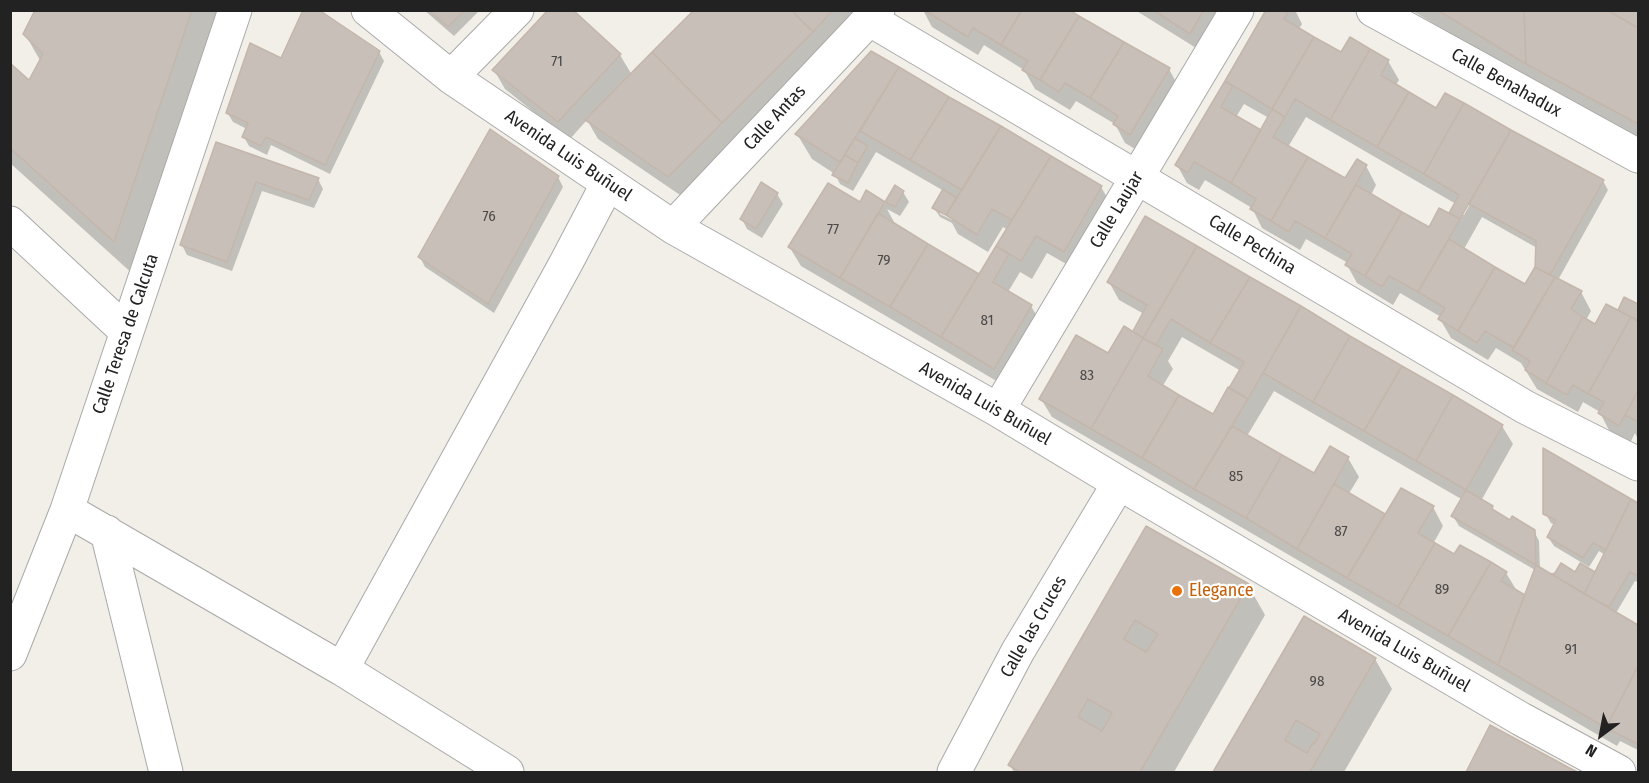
<!DOCTYPE html>
<meta charset="utf-8">
<style>
body{margin:0}
#map{position:relative;width:1649px;height:783px;overflow:hidden;background:#f2efe9;font-family:"Fira Sans Condensed",sans-serif}
canvas{display:block}
.frame{position:absolute;inset:0;border:12px solid #222;pointer-events:none}
.north{position:absolute;left:1571px;top:705px;width:60px;height:60px;-webkit-text-stroke:4px #fff;paint-order:stroke;rotate:212deg;font-size:16px;font-weight:700;line-height:24px;text-align:center;color:#222}
.north::after{content:'';display:block;margin:auto;width:21px;height:27px;background:#222;clip-path:polygon(50% 0,100% 100%,50% 72%,0 100%)}
</style>
<div id="map">
<canvas width="1649" height="783"></canvas>
<div class="frame"></div>
<div class="north">N</div>
</div>
<script>
const context = document.querySelector('canvas').getContext('2d');
context.lineJoin = 'round';
function paint(path, color) { context.fillStyle = color; context.fill(path, 'evenodd'); }
function trace(path, color, width, dash) { context.strokeStyle = color; context.lineWidth = width; context.lineCap = dash ? 'butt' : 'round'; context.setLineDash(dash || []); context.stroke(path); }
function drawText(font, color, halo, rows, align = 'center') {
  context.font = font + ' "Fira Sans Condensed",sans-serif'; context.lineWidth = 4.5; context.setLineDash([]); context.textBaseline = 'middle'; context.strokeStyle = halo; context.fillStyle = color; for (const [text, x, y, turn = 0] of rows) {
    context.save(); context.translate(x, y); context.rotate((+turn || 0) * Math.PI / 180); context.textAlign = isNaN(turn) ? turn : align; if (halo) context.strokeText(text, 0, 0); context.fillText(text, 0, 0); context.restore();
  }
}
const shadow = new Path2D(`
 M37,10H223L134,275L10,163V65L29,83L41,62L25,34Z
 M424,10H480L454,36Z
 M571,10L620,55L632,75L696,10H873L823,51L680,195L598,139L587,120L569,140L505,89L494,70Z
 M923,10H1067L1169,69L1179,88L1140,152L1125,143L1115,124L1076,101L1070,110L1035,89L1024,70L984,45L978,55L932,27Z
 M1135,10H1226L1201,51Z
 M1268,10H1295L1302,24L1299,29L1342,54L1388,61L1399,80L1396,85L1437,110L1445,95L1603,181L1608,190L1558,280L1581,292L1591,311L1586,320L1596,326L1622,314L1619,310L1625,299L1638,306V439L1635,433L1630,443L1610,432L1600,413V412L1583,402L1578,412L1537,389L1521,363L1496,348L1488,360L1451,338L1440,319L1441,317L1400,293L1393,305L1357,283L1347,265L1348,263L1306,239L1300,250L1262,228L1252,208L1205,180L1199,190L1187,183L1177,165ZM1244,104L1269,118L1261,132L1236,117ZM1306,117L1456,204L1450,215L1429,229L1371,195L1376,185L1366,166L1346,180L1288,147ZM1470,198V204L1464,215L1462,214ZM1482,217L1537,248V267L1525,286L1464,249Z
 M1411,10H1638V141L1543,89Z
 M379,52L384,61L330,174L271,145L267,155L249,146L244,137L247,129L233,122L227,112L281,60Z
 M871,53L1101,187L1112,206L1075,269L1047,253L1032,279L1020,272L1008,292L1031,306L1042,325L1005,386L801,266L790,248L860,204L866,192L885,204L895,187L903,192L909,202L900,216L887,209L894,222L893,224L980,276L1008,230L1003,227L988,252L958,234L952,223L940,217L934,208L944,191L876,152L853,191L840,184L835,174L812,159L797,134ZM940,210L953,218L952,220L940,214Z
 M217,144L318,179L323,189L314,208L262,191L232,271L187,255L182,245Z
 M558,177L563,187L494,313L425,267L420,257Z
 M761,184L777,194L783,204L762,238L747,229L742,219Z
 M1145,218L1502,426L1513,444L1481,501L1492,508L1496,513L1511,522L1534,531L1539,541L1540,570L1556,579L1554,575L1596,574L1605,555L1599,551L1589,567L1554,546L1548,537L1555,525L1551,523L1545,513V450L1638,505V582L1635,581L1616,613L1638,626V750L1620,741L1617,746L1052,417L1041,399L1108,355L1133,333L1144,314L1119,300L1109,282ZM1182,337L1241,371L1213,416L1162,387L1173,369L1168,361ZM1274,391L1463,500L1453,516L1459,526L1535,570L1526,597L1517,591L1506,573L1455,556L1433,544L1443,526L1433,507L1385,517L1348,495L1359,477L1348,458L1315,475L1247,436Z
 M1147,528L1248,585L1265,615L1174,772H1014L1010,765Z
 M1304,618L1375,659L1392,689L1344,772H1215Z
 M1491,727L1574,772H1467Z`);
const building = new Path2D(`
 M35,10H192L114,242L10,148V63L29,80L43,54L23,34Z
 M303,10H319L380,51L325,165L266,137L261,146L242,137L248,123L226,113L250,43L281,58Z
 M428,10H465L448,27Z
 M548,10H573L621,54L558,122L492,70Z
 M694,10H791L813,32L722,123L652,52Z
 M791,10H833L813,32Z
 M924,10H1022L1001,45L973,28L968,37Z
 M1022,10H1070L1079,16L1040,80L1022,70L1028,61L1001,45Z
 M1153,10H1204L1190,34Z
 M1266,10H1289L1284,19L1314,37L1272,109L1225,81Z
 M1437,10H1524L1526,64Z
 M1524,10H1607L1638,28V124L1526,64Z
 M1607,10H1638V28L1628,22Z
 M1079,16L1124,42L1090,98L1065,83L1059,92L1040,80Z
 M1314,37L1341,52L1350,37L1370,49L1330,120L1295,99L1285,117L1272,109Z
 M1124,42L1170,68L1130,135L1113,124L1118,116L1090,98Z
 M1370,49L1389,60L1381,75L1409,92L1377,147L1330,120Z
 M871,51L899,67L840,162L795,134Z
 M652,52L722,123L668,177L585,120Z
 M899,67L949,97L910,160L860,131Z
 M1225,81L1233,86L1221,107L1261,130L1231,183L1194,162L1188,173L1175,165Z
 M1409,92L1436,108L1445,93L1464,103L1424,174L1377,147Z
 M949,97L1001,126L962,190L910,160Z
 M1464,103L1511,130L1460,219L1449,213L1459,195L1424,174Z
 M1272,109L1285,117L1273,137L1308,157L1271,221L1250,209L1256,199L1231,183Z
 M1001,126L1051,156L1012,220L992,209L977,235L946,215Z
 M490,129L559,176L488,304L418,257Z
 M1511,130L1604,180L1550,275L1535,267L1536,241L1469,204Z
 M855,138L868,146L858,163L845,155Z
 M216,142L319,178L309,200L256,182L227,262L180,245Z
 M845,155L858,163L848,183L832,175Z
 M1051,156L1102,186L1064,252L1036,236L1021,261L996,246Z
 M1308,157L1345,178L1357,159L1367,165L1325,238L1295,221L1289,232L1271,221Z
 M761,182L778,193L756,229L740,219Z
 M828,183L860,202L866,190L885,202L840,278L788,247Z
 M895,185L904,191L895,207L885,202Z
 M1356,185L1402,212L1365,276L1345,265L1352,254L1325,238Z
 M943,189L957,198L946,215L932,208Z
 M1439,208L1460,219L1418,292L1389,276L1382,287L1365,276L1402,212L1429,227Z
 M878,213L928,244L890,307L840,278Z
 M1145,216L1197,246L1143,338L1133,331L1147,305L1107,282Z
 M1449,239L1495,267L1458,331L1438,319L1445,308L1418,292Z
 M928,244L979,274L941,337L890,307Z
 M996,246L1009,254L993,282L1032,305L994,369L941,337Z
 M1197,246L1250,277L1210,343L1171,319L1156,345L1143,338Z
 M1495,267L1525,284L1535,267L1555,277L1514,348L1485,331L1477,343L1458,331Z
 M1250,277L1301,306L1248,399L1229,388L1244,362L1210,343Z
 M1555,277L1582,291L1571,309L1583,317L1546,383L1525,370L1530,361L1512,350Z
 M1624,297L1638,304V317L1637,320L1618,310Z
 M1606,304L1631,317L1588,394L1573,385L1567,395L1546,383L1583,317L1595,324Z
 M1301,306L1350,336L1313,402L1263,373Z
 M1631,317L1638,321V391L1619,426L1598,413L1604,402L1588,394Z
 M1124,326L1143,338L1091,429L1039,399L1076,335L1108,353Z
 M1350,336L1402,366L1364,431L1313,402Z
 M1143,338L1163,349L1148,376L1179,395L1142,458L1091,429Z
 M1402,366L1453,395L1416,461L1364,431Z
 M1228,387L1248,399L1194,489L1142,458L1179,395L1213,414Z
 M1638,391V422L1625,415Z
 M1453,395L1503,425L1466,490L1416,461Z
 M1232,426L1282,455L1246,518L1194,489Z
 M1330,446L1349,457L1297,549L1246,518L1282,455L1314,473Z
 M1543,448L1631,499L1606,550L1593,543L1583,558L1547,537L1556,520L1543,514Z
 M1334,484L1385,514L1347,578L1297,549Z
 M1401,488L1434,506L1418,533L1435,543L1398,607L1347,578Z
 M1466,490L1493,506L1492,509L1510,520L1512,516L1535,530L1536,565L1451,516Z
 M1631,499L1638,503V576L1630,572L1609,607L1584,594Z
 M1146,526L1249,584L1140,772H1020L1008,765ZM1135,620L1158,634L1146,652L1124,639ZM1088,699L1112,713L1102,731L1078,717Z
 M1435,543L1454,554L1460,545L1491,562L1448,636L1398,607Z
 M1491,562L1507,572L1501,581L1525,595L1498,665L1448,636Z
 M1561,563L1575,572L1580,563L1595,572L1584,594L1552,574L1555,573Z
 M1536,565L1638,625V666L1606,728L1498,665Z
 M1304,616L1376,658L1310,772H1213ZM1296,720L1320,734L1314,744L1313,743L1307,753L1285,740Z
 M1638,666V744L1606,728Z
 M1490,725L1577,772H1466Z`);
const minor = new Path2D(`
 M368,10L451,77L673,227L998,410L1119,483L1521,719L1619,772
 M1373,10L1638,156
 M869,19L1525,407L1638,464
 M451,77L517,10
 M10,223L126,331
 M673,227L878,10
 M998,410L1237,10
 M67,510L342,669L507,772
 M107,532L166,772
 M10,654L67,510L235,10
 M342,669L566,263L608,183
 M954,772L1018,651L1119,483`);
const markers = [
 [1177,591,6,"#e8710a"]
];
const numberNames = [
 ["71",557,62],
 ["76",489,217],
 ["77",833,230],
 ["79",884,261],
 ["81",987,321],
 ["83",1087,376],
 ["85",1236,477],
 ["87",1341,532],
 ["89",1442,590],
 ["91",1571,650],
 ["98",1317,682]
];
const streetNames = [
 ["Calle Benahadux",1506,83,29],
 ["Calle Antas",775,118,-47],
 ["Avenida Luis Buñuel",568,156,34],
 ["Calle Laujar",1117,210,-59],
 ["Calle Pechina",1252,245,31],
 ["Calle Teresa de Calcuta",126,334,-71],
 ["Avenida Luis Buñuel",985,404,30],
 ["Calle las Cruces",1034,627,-60],
 ["Avenida Luis Buñuel",1404,651,30]
];
const foodNames = [
 ["Elegance",1189,591]
];
paint(shadow, '#0003');
paint(building, '#c7bfb8');
trace(building, '#c4b6ab', 1.5);
trace(minor, '#a9a9a9', 35);
trace(minor, '#fff', 33);
for (const [x, y, r, color] of markers) { const dot = new Path2D(); dot.arc(x, y, r, 0, 2 * Math.PI); context.fillStyle = color; context.fill(dot); trace(dot, '#fff', 2); }
drawText('15px', '#4b4948', null, numberNames);
drawText('18px', '#222', '#fff', streetNames);
drawText('18px', '#c56008', '#fff', foodNames, 'left');
</script>
